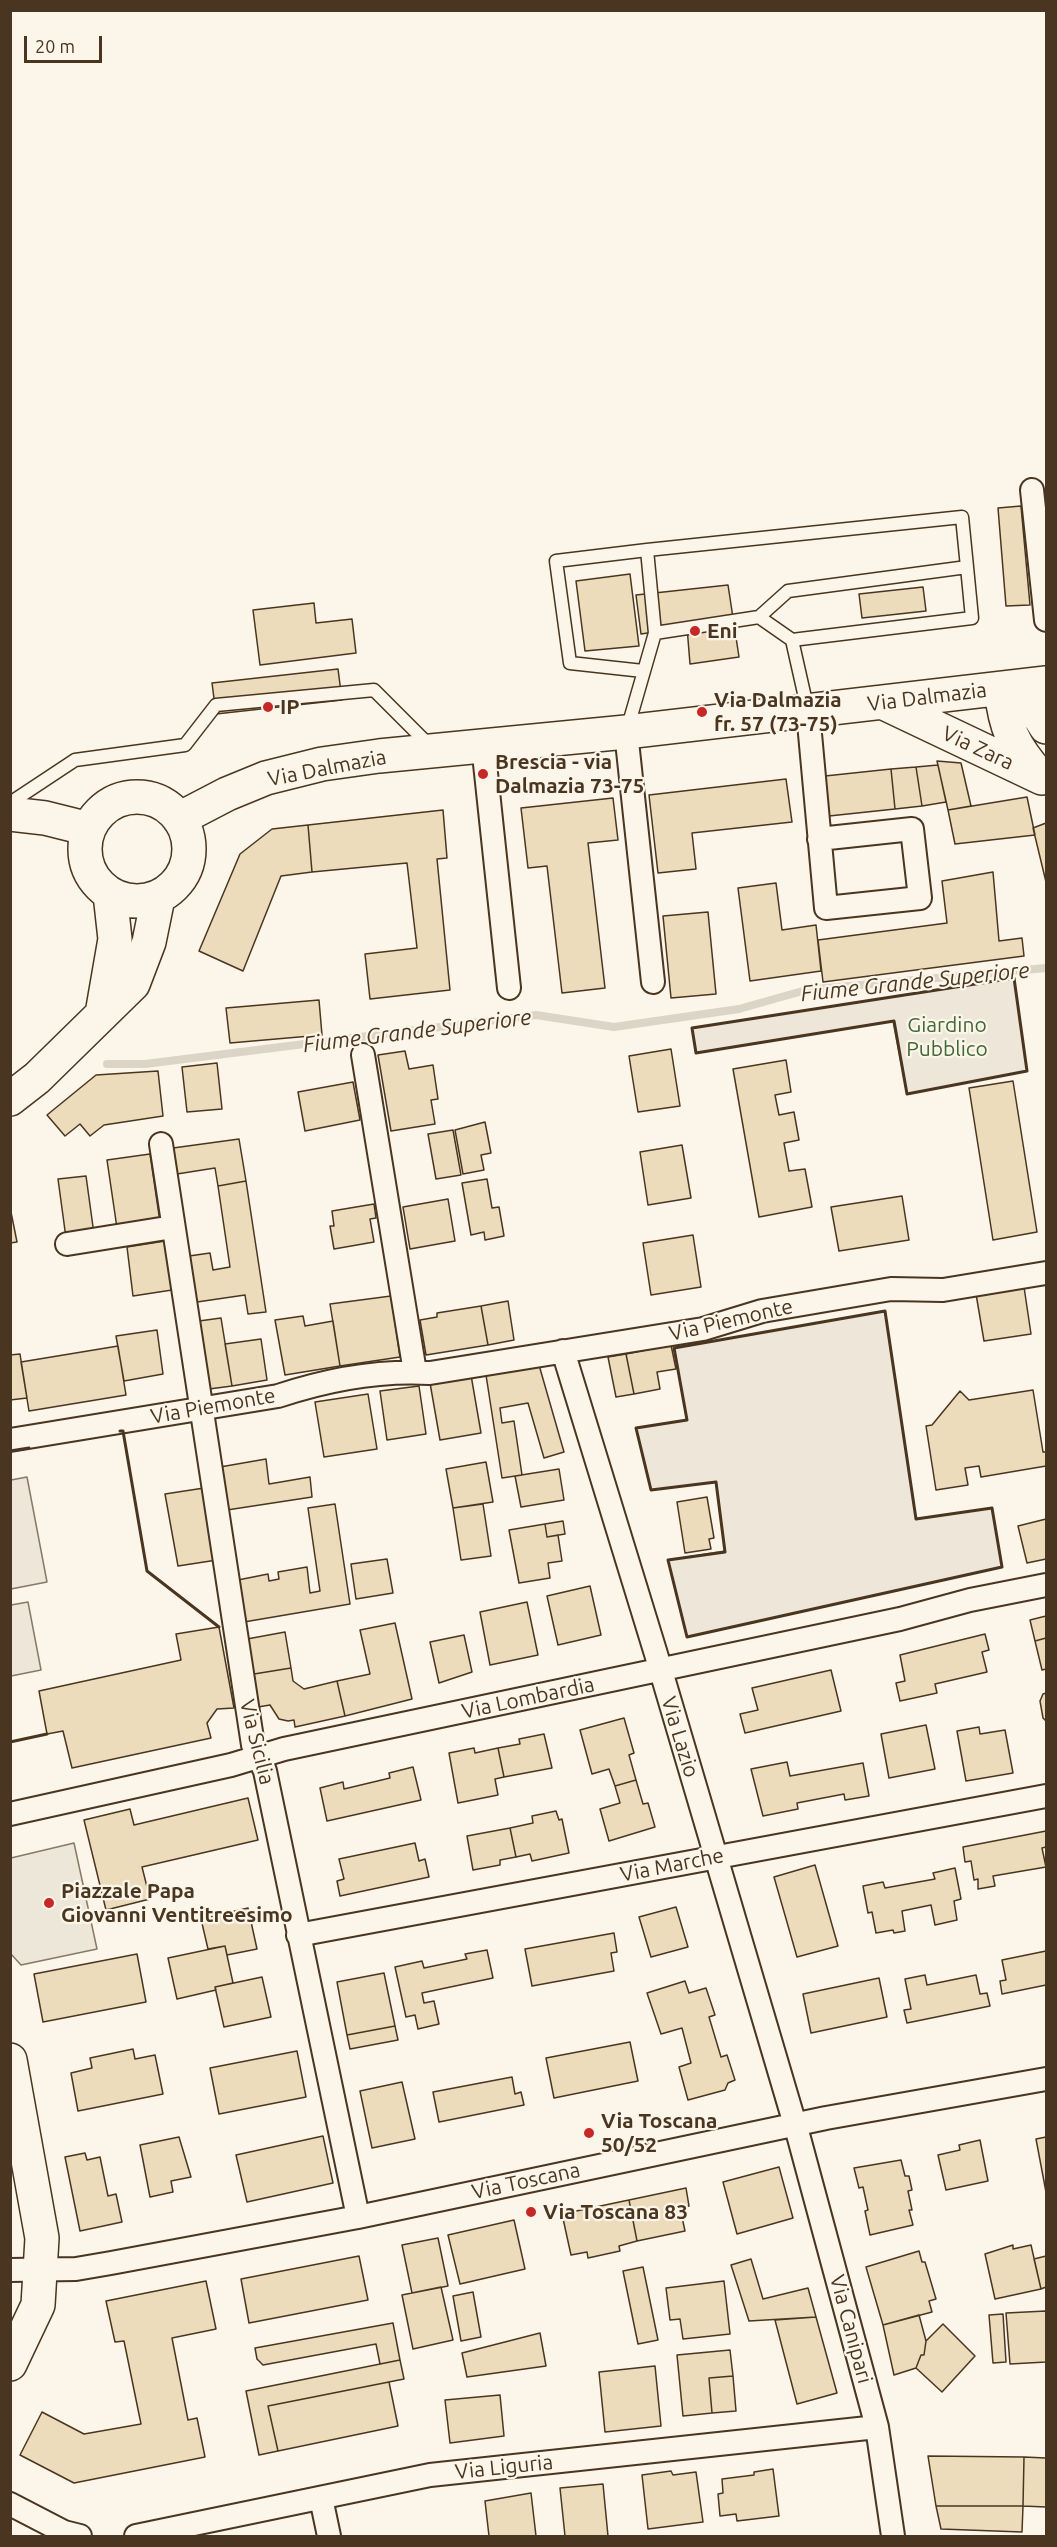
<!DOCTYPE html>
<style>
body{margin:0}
#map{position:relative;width:1057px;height:2547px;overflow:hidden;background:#fbf6e9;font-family:Ubuntu,sans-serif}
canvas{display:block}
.frame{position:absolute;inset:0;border:12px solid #4a3520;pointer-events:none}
.scale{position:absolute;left:24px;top:36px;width:78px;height:27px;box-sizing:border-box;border:3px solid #4a3520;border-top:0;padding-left:8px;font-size:18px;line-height:21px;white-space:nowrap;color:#4a3520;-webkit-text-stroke:4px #fbf6e9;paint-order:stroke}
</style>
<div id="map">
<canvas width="1057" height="2547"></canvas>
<div class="frame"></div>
<div class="scale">20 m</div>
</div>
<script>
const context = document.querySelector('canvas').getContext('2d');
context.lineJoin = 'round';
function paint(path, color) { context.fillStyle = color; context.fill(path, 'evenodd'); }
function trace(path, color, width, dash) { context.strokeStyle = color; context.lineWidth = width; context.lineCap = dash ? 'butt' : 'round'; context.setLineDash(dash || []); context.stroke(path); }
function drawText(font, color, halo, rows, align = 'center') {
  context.font = font + ' Ubuntu,sans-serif'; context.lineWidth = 4.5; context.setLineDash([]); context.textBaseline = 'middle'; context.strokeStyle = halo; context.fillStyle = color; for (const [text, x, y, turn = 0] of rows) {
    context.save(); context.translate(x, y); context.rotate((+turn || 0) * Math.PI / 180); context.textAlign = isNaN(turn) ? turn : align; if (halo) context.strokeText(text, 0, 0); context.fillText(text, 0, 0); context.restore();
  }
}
const green = new Path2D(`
 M1014,978L1027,1071L907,1094L893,1021L696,1053L692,1028Z
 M885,1311L916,1519L992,1508L1002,1567L687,1637L668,1560L725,1551L716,1482L651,1490L636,1428L687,1420L674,1348Z
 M27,1477L47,1582L11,1589V1480Z
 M28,1602L41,1670L11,1676V1605Z`);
const parking = new Path2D(`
 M74,1843L97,1949L21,1965L11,1954V1858Z`);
const stream = new Path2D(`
 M107,1064H145L536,1015L614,1027L739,1009L806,990L1046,968`);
const building = new Path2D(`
 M1021,506L1030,605L1006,606L998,508Z
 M630,574L639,646L585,651L576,581Z
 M728,585L739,657L690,664L687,627L641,634L636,595Z
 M923,587L926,611L862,618L859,594Z
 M314,603L316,623L352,619L356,653L260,665L253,610Z
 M338,669L342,700L216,714L212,683Z
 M937,761L961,763L971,806L948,810Z
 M938,765L946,802L922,806L916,767Z
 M916,767L922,806L895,809L891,769Z
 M891,769L895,809L829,816L825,776Z
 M786,779L792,822L692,833L696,869L658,873L649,795Z
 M1027,797L1035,835L955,844L948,810Z
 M613,798L618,840L588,843L605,988L562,993L547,866L528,868L521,808Z
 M443,810L447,858L437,859L450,990L370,999L365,954L417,948L407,863L312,872L308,825Z
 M1046,823V882L1033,828Z
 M308,825L312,872L281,876L243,971L199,951L240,854L272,829Z
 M993,872L999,941L1022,938L1024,956L823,982L818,940L947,923L942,881Z
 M776,883L782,930L816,925L821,971L750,981L738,888Z
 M708,912L716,994L671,998L663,916Z
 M319,1000L322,1035L230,1043L226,1008Z
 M671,1049L680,1106L638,1112L629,1056Z
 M405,1051L409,1069L433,1065L438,1099L431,1100L435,1124L391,1131L378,1055Z
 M786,1060L791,1092L775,1095L779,1115L794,1112L799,1140L784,1143L789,1171L805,1169L812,1207L759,1217L733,1069Z
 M217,1063L222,1109L187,1112L182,1067Z
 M158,1071L163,1116L104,1125L90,1136L80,1124L65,1136L47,1115L96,1075Z
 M1013,1081L1037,1232L993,1240L969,1088Z
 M353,1082L360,1120L305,1131L298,1092Z
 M485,1122L491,1153L481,1155L484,1170L463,1174L455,1130Z
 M453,1130L461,1175L436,1179L428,1134Z
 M239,1139L246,1181L218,1186L215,1168L177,1174L173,1148Z
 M682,1145L691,1198L648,1205L640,1152Z
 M150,1154L160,1222L117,1228L107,1160Z
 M86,1176L94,1234L66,1238L58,1179Z
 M487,1179L492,1208L499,1207L504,1236L485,1240L484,1232L471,1235L462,1183Z
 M246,1181L266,1312L248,1314L245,1295L197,1302L189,1256L210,1253L213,1270L230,1267L218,1186Z
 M902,1196L909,1240L839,1251L831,1207Z
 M448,1199L455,1241L410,1249L403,1207Z
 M374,1204L376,1218L370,1219L374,1242L334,1249L330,1226H334L332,1211Z
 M10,1207L17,1242L10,1243Z
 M693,1235L701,1287L651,1295L643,1243Z
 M165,1241L172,1290L133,1296L127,1247Z
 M1024,1287L1031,1334L984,1341L976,1294Z
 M391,1296L400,1357L340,1366L330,1304Z
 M508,1301L514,1340L488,1345L481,1306Z
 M481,1306L488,1345L426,1355L420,1320L437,1317V1313Z
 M303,1316L305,1326L333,1321L340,1366L285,1375L275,1320Z
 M221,1318L232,1386L209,1389L199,1321Z
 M157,1330L163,1374L124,1381L116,1336Z
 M261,1339L267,1380L232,1386L225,1344Z
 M671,1345L676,1369L657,1372L660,1389L634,1394L626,1354Z
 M118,1346L126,1395L29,1411L21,1362Z
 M20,1354L27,1398L10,1400V1355Z
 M626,1354L634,1394L616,1397L608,1357Z
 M539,1365L564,1452L544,1458L528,1403L500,1408L502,1423L514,1421L522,1475L502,1478L486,1375Z
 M471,1375L481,1433L440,1440L430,1383Z
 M419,1386L426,1434L387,1440L380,1391Z
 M1033,1390L1043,1452H1046V1466L981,1477L979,1466L965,1468L968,1485L936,1490L926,1426L932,1425L960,1391L969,1400Z
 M368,1394L377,1449L324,1457L315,1402Z
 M266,1459L269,1484L310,1477L312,1497L227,1510L220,1467Z
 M486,1462L493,1502L453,1508L446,1469Z
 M559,1469L564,1500L521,1507L515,1476Z
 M204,1488L217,1560L178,1566L165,1494Z
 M707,1497L714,1538L709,1539L711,1549L685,1553L677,1502Z
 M335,1504L350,1604L244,1622L238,1580L268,1574L269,1581L279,1579L278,1572L307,1567L310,1593L320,1591L308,1508Z
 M483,1504L491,1556L461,1560L453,1508Z
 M1046,1519V1559L1027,1563L1018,1526Z
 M563,1521L565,1534L547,1537L545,1524Z
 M545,1524L547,1537L558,1535L562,1561L548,1563L550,1578L519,1583L509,1530Z
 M387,1559L393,1593L356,1599L351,1564Z
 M590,1586L601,1635L558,1645L547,1596Z
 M527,1602L538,1655L490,1665L480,1612Z
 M1046,1616V1638L1035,1641L1030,1620Z
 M395,1623L412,1699L345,1716L337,1681L370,1674L360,1630Z
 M219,1627L234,1708L217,1709L207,1723L211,1738L72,1768L63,1731L47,1734L39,1691L181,1660L176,1634Z
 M285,1632L291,1668L254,1674L247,1639Z
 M985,1634L989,1650L982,1652L987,1672L935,1684L937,1693L900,1701L896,1683L905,1681L900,1655Z
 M464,1635L472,1672L439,1683L430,1642Z
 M1046,1638V1669L1042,1670L1035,1641Z
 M291,1668L293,1681L304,1689L337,1681L345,1716L295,1727L294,1720L288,1721L279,1719L270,1705L258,1707L254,1674Z
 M831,1670L841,1711L745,1733L740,1714L758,1710L752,1688Z
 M1046,1693V1721L1043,1718L1040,1701L1043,1694Z
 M624,1718L634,1753L629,1755L636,1780L615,1786L609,1769L592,1774L580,1730Z
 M926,1725L935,1769L889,1778L881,1734Z
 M979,1727L980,1734L1005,1730L1013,1773L966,1781L957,1731Z
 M544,1734L552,1768L504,1777L498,1748L520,1744L519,1739Z
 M474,1748L475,1753L498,1748L504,1777L495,1779L498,1795L458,1803L449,1753Z
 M787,1762L790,1776L863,1763L869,1796L845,1800L844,1794L797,1803L798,1809L763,1816L751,1769Z
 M413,1767L421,1800L327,1821L320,1788L343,1782L344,1789L390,1778L389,1773Z
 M636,1780L643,1804L648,1803L655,1827L609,1841L600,1809L620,1803L615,1786Z
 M248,1798L258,1840L142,1867L150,1899L106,1910L84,1820L130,1809L134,1825Z
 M556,1811L559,1820L562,1819L569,1853L532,1861L530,1854L516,1857L510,1828L533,1823L532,1816Z
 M510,1828L516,1857L500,1860V1865L473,1870L467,1836Z
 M1046,1831V1847L1042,1848L1046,1867L993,1876L995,1886L978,1889V1879L974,1880L971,1861L965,1862L963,1847Z
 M415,1843L419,1861L425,1859L429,1877L340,1896L337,1881L344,1879L339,1859Z
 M815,1865L838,1946L797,1957L774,1877Z
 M955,1868L961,1899L954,1901L957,1920L935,1925L931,1905L902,1911L905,1931L894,1933L893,1930L876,1933L872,1912L868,1913L863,1886L883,1882L885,1888L935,1879L933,1873Z
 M676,1907L688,1947L651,1957L639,1917Z
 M248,1908L257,1949L227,1955L225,1946L208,1949L201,1919Z
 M614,1933L617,1952L611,1953L614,1971L532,1986L525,1949Z
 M225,1946L233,1983L215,1987L216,1990L177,1999L168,1958Z
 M487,1950L493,1978L422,1993L424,2003L434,2001L439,2024L418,2029L415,2015L406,2017L395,1967L422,1961L424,1968L467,1959L465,1954Z
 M1046,1951V1985L1002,1994L1000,1981L1006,1980L1002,1960Z
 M137,1954L146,2002L43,2022L34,1974Z
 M384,1973L395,2026L347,2035L337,1982Z
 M925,1975L927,1985L976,1975L980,1994L987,1993L990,2006L907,2023L904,2010L911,2009L905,1979Z
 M262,1977L271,2017L224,2027L215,1987Z
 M879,1978L887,2017L811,2033L803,1994Z
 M685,1981L689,1993L706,1988L715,2015L709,2017L721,2057L727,2055L735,2080L728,2083L725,2090L688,2100L679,2067L691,2063L682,2028L661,2034L647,1993Z
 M395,2026L398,2040L350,2049L347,2035Z
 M630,2042L638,2081L554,2098L546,2058Z
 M133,2049L135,2059L155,2055L163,2094L78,2111L71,2073L92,2068L90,2058Z
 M297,2051L306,2097L219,2114L210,2068Z
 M512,2077L515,2094L521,2092L524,2105L439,2122L433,2092Z
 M402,2082L415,2139L372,2148L360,2091Z
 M323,2136L333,2183L247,2202L236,2155Z
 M179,2137L191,2177L171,2181L173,2192L150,2197L140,2145Z
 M1046,2137V2192L1036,2139Z
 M980,2140L988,2181L946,2190L938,2155L960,2150L959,2145Z
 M85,2153L87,2160L100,2157L108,2196L116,2194L122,2222L80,2231L65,2157Z
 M901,2160L905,2176H909L912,2190L908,2191L912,2210H909L913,2225L870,2235L865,2211L868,2210L863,2187L859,2188L854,2168Z
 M779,2167L793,2218L737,2234L723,2182Z
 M686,2188L689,2206L680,2208L685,2231L637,2241L629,2200Z
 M629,2200L637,2241L619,2246L620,2251L588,2258L587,2252L571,2255L562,2214Z
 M514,2220L525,2269L460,2284L448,2235Z
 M438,2238L448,2286L412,2293L402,2245Z
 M1013,2245V2249L1031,2245L1041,2289L995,2299L985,2254Z
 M919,2251L922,2262H925L936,2299L929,2301L932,2312L883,2325L866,2267Z
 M359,2256L368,2300L249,2323L241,2279Z
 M1046,2256V2287L1041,2289L1034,2259Z
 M751,2259L763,2299L808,2288L816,2317L749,2321L731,2265Z
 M643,2267L658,2340L638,2344L623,2271Z
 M206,2281L216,2329L172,2338L188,2420L197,2418L205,2457L74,2483L20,2455L42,2412L84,2434L141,2424L124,2341L115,2342L106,2301Z
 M724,2281L730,2334L683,2339L680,2319L670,2320L666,2288Z
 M441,2287L453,2340L413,2349L402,2295Z
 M473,2292L481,2337L461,2341L453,2296Z
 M1046,2311V2362L1010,2364L1006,2313Z
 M1003,2314L1006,2362L993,2363L989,2315Z
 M919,2315L926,2341L924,2355H921L916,2368L894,2375L883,2325Z
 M816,2317L837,2393L797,2404L775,2320Z
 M393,2323L400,2360L380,2364L376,2344L263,2365L257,2359L255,2348Z
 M943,2324L975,2356L942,2392L916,2368L921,2355H924L926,2341Z
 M540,2333L546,2366L467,2377L462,2353Z
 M730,2350L733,2376L709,2378L712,2413L683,2416L677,2355Z
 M400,2360L404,2379L268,2406L278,2451L259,2455L246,2391Z
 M655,2366L661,2426L605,2432L599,2372Z
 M733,2376L736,2411L712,2413L709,2378Z
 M389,2382L398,2426L278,2451L268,2406Z
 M500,2395L504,2436L450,2443L445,2400Z
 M928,2456L1024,2457L1023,2506H936Z
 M1024,2457L1046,2458V2507L1023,2506Z
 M773,2469L779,2516L737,2521L736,2514L720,2516L718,2494L723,2493L722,2479L754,2475V2472Z
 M671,2471L673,2475L696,2472L703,2522L648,2529L642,2475Z
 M603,2484L608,2536H565L560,2488Z
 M531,2493L536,2536H489L485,2501Z
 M936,2506H1023L1022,2532L941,2529Z`);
const lane = new Path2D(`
 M759,617L788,591L967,567L972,618L792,640
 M655,633L647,550L962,517L967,567
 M643,671L570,663L556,561L647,550
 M627,730L655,633L759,617L792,640L808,711
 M10,803L75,760L185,745L216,705L374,690L431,747`);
const street = new Path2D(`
 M1032,490L1046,620
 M808,712L826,908L920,898L912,829L819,839
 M626,732L653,982
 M483,745L509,988
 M363,1055L415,1372
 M161,1144L253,1745L265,1771L358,2217
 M67,1244L173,1227
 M563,1351L656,1654L799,2138L877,2427L893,2536
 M10,1440L278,1396C326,1380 379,1370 430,1373L703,1329L762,1311L891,1289L943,1290L1046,1273
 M10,1814L231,1765L284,1749L900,1619L970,1600L1046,1585
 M298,1935L1046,1796
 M10,2270L76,2269L111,2263L358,2217L826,2118L1046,2079
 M321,2498L329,2536
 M10,2504L64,2532L80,2536
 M136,2536L430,2475L877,2427`);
const secondary = new Path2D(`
 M1015,687L1030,702L1046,727
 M1001,689C1005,727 1013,746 1039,775
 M882,702L1042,778
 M85 849a52 52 0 1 1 104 0a52 52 0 1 1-104 0Z
 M10,814L45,818L89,829
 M179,819L227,794L266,778L322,764L379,756L626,732L1046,683
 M102,1014L115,939L110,894
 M10,1099L37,1078L133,984L149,942L158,898
 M10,2060L42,2238L38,2305L10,2364`);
const wall = new Path2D(`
 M1014,978L1027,1071L907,1094L894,1021L696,1053L692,1028Z
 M885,1311L916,1519L992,1508L1002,1567L687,1637L668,1560L725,1552L716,1482L651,1490L636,1428L687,1420L674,1348Z
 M120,1431H123L147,1571L219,1627
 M10,1451L29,1448
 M10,1742L47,1734`);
const markers = [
 [695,631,6,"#c62828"],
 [268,707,6,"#c62828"],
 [702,712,6,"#c62828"],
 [483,774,6,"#c62828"],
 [49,1903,6,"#c62828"],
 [589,2133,6,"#c62828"],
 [531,2212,6,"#c62828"]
];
const poiNames = [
 ["Eni",707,631],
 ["Via Dalmazia",714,700],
 ["fr. 57 (73-75)",714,724],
 ["IP",280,707],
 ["Brescia - via",495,762],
 ["Dalmazia 73-75",495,786],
 ["Piazzale Papa",61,1891],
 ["Giovanni Ventitreesimo",61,1915],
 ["Via Toscana",601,2121],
 ["50/52",601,2145],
 ["Via Toscana 83",543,2212]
];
const streetNames = [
 ["Via Dalmazia",927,697,-7],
 ["Via Zara",978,748,25],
 ["Via Dalmazia",327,768,-11],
 ["Via Piemonte",731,1320,-13],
 ["Via Piemonte",213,1406,-10],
 ["Via Lombardia",528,1698,-12],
 ["Via Lazio",680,1737,73],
 ["Via Sicilia",257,1742,76],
 ["Via Marche",672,1865,-11],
 ["Via Toscana",526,2181,-12],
 ["Via Canipari",851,2329,75],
 ["Via Liguria",504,2467,-6]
];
const parkNames = [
 ["Giardino",947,1025],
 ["Pubblico",947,1049]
];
const waterNames = [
 ["Fiume Grande Superiore",915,982,-6],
 ["Fiume Grande Superiore",417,1031,-7]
];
paint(green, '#ede6d9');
trace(green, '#887966', 1.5);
paint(parking, '#ede7d9');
trace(parking, '#887966', 1.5);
trace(stream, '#dcd4c6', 8);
paint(building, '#ecdcbc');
trace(building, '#4a3520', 1.5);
trace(lane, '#4a3520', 15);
trace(street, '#4a3520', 26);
trace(secondary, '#4a3520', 36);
trace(lane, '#fbf6e9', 12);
trace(street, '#fbf6e9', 22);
trace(secondary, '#fbf6e9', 33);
trace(wall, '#4a3520', 3);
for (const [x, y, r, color] of markers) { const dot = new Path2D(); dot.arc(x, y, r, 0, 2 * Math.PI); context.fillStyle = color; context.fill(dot); trace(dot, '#fbf6e9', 2); }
drawText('bold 21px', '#4a3520', '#fbf6e9', poiNames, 'left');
drawText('21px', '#4a3520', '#fbf6e9', streetNames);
drawText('21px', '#436837', '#fbf6e9', parkNames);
drawText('italic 22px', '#4a3520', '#fbf6e9', waterNames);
</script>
